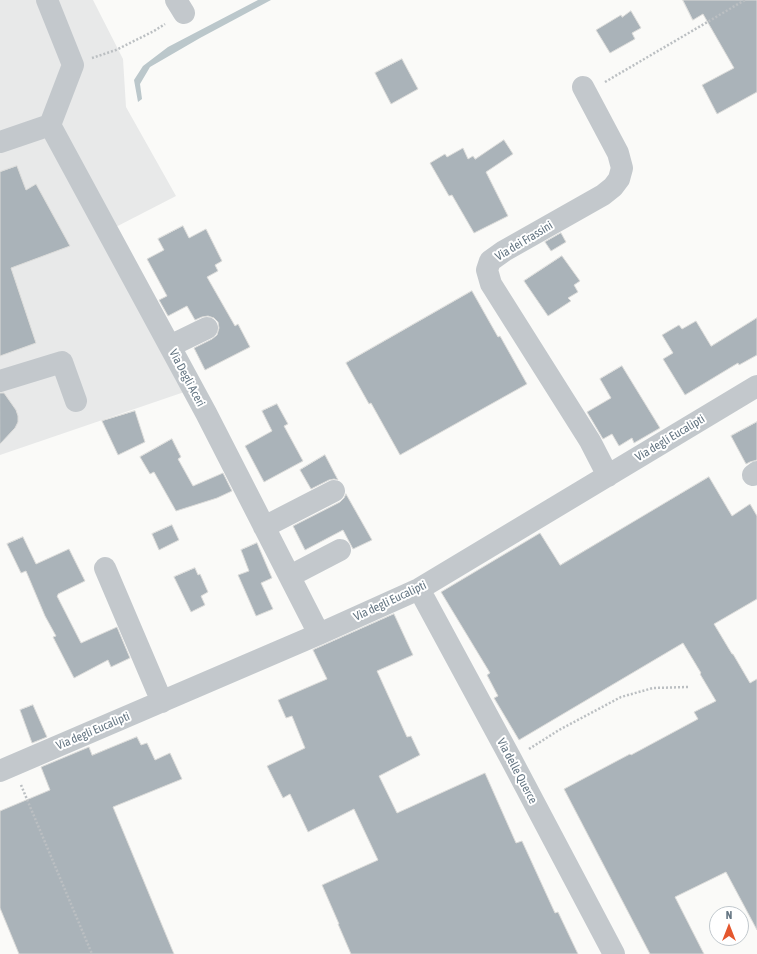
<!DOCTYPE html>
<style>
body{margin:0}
#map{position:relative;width:757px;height:954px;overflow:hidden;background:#fafaf8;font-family:"Asap Condensed",sans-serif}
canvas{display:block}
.north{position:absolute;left:709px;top:906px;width:40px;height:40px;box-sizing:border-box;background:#fff;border:1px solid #c1c8cd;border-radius:50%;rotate:0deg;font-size:11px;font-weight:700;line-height:16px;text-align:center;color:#657683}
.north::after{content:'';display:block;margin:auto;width:14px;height:18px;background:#e4572e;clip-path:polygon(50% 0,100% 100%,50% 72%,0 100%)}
</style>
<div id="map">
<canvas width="757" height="954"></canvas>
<div class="north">N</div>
</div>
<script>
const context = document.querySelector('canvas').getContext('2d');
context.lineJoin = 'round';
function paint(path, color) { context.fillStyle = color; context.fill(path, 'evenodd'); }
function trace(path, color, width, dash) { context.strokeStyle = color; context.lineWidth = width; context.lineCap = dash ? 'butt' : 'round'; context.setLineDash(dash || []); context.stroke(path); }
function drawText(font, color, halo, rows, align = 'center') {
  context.font = font + ' "Asap Condensed",sans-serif'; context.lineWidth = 4; context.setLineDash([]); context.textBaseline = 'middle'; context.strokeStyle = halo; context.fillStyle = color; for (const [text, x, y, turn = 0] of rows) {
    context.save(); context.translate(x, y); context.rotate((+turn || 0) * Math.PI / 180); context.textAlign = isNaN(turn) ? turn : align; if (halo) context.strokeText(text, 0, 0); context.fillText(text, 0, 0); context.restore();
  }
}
const built = new Path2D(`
 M0,0H93L123,59L126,107L176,196L108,231L193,389L0,455Z`);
const water = new Path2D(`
 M258,0H271L200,38L150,67L140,84L142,99L138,102L134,80L143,66L168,47Z`);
const building = new Path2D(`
 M683,0H757V92L717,114L702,85L734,68L703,14L693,20Z
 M631,11L641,28L632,33L635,39L610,53L596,30L621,15L622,17Z
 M402,59L418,89L391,104L375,73Z
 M504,140L513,154L486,172L508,216L474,233L452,195L449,196L430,163L445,154L447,157L463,148L468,159L473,156L475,159Z
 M17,166L26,190L36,184L70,246L11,268L36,343L0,356V172Z
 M183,226L189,238L206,229L222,261L215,265L218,271L207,277L235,326L238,324L250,347L205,370L194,348L212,339L217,335L219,328L218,322L214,318L208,316L202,317L195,320L187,306L168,316L159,300L167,296L147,259L164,250L158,239Z
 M561,233L566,242L551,251L545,242Z
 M562,256L580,281L574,285L578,292L568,298L571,301L548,316L524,281Z
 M472,291L498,337L500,336L527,384L400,455L371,403L369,404L346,363Z
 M757,318V355L739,365L738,363L685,395L663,359L673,353L662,335L679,325L682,329L696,321L711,346Z
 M622,366L660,428L634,443L632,438L619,446L612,434L603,439L587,412L611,398L600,379Z
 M0,393H4L16,410L18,416V422L15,428L0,444Z
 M277,404L288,424L284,426L303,461L264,482L245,446L272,431L262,411Z
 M135,411L145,442L118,455L102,421Z
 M757,422V460L750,462L746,464L731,436Z
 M172,439L181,457L178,459L193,486L223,473L232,491L217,498L176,511L154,472L150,474L140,457Z
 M325,455L338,480L334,479L329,480L311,489L300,470Z
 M709,477L732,516L750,504L757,516V599L714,624L732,654H733L750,683L757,679V930L726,872L675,897L704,954H650L564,789L630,754L631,755L698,719L694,712L716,701L700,674L701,673L683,643L519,740L494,698L498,696L487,675L490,673L441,592L540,533L560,565Z
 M346,494L372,540L353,549L343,530L305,550L293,526L340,502L344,498Z
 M172,525L179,540L159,550L152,534Z
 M23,537L36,564L69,549L85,581L58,594V595L57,596L81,643L117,627L130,658L111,667L108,660L74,678L53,637L56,636L45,616L26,571L21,573L7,544Z
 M257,543L272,578L261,583L273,609L256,616L238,575L249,571L241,550Z
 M195,568L198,575L200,574L208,592L201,596L205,605L191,612L174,577Z
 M394,614L413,655L377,671L407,737L411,736L420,755L379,776L397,813L485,773L516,843L522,841L555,913L558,912L578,954H351L338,924H339L322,885L378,860L354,809L308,832L290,794L283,798L267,766L305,748L292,716L286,718L278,700L327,679L313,650Z
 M33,705L47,737L32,743L20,710Z
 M137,737L141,745L147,743L155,760L170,753L182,779L113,807L174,954H19L0,908V811L50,790L41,767L89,747L92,755Z`);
const path = new Path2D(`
 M92,58L116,50L154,31L165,24
 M605,82L745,0
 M529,749L559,730L621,697L653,688L688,687
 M21,785L92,954`);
const minor = new Path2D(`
 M176,0L184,13
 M583,87L618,153L622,168L619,179L613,187L603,195L504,251L490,261L487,270L491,284L590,441L608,476
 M50,125L206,413L319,634
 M0,142L50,125L73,65L47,0
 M170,346L207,328
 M0,381L62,362L76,401
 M753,475L757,472
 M264,527L334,491
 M105,568L162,702
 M290,576L340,550
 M419,589L511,759L614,954
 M0,771L319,634L419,589L757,386`);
const streetNames = [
 ["Via dei Frassini",524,241,-31],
 ["Via Degli Aceri",187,378,62],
 ["Via degli Eucalipti",670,438,-31],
 ["Via degli Eucalipti",390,601,-25],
 ["Via degli Eucalipti",93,731,-23],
 ["Via delle Querce",517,771,62]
];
paint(built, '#e8e9e9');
paint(water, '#bbc7cb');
paint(building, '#aab3b9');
trace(building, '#dcdcda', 1);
trace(path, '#bbbfc2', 2.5, [2, 2]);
trace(minor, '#c3c8cc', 22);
drawText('12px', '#657683', '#fff', streetNames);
</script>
